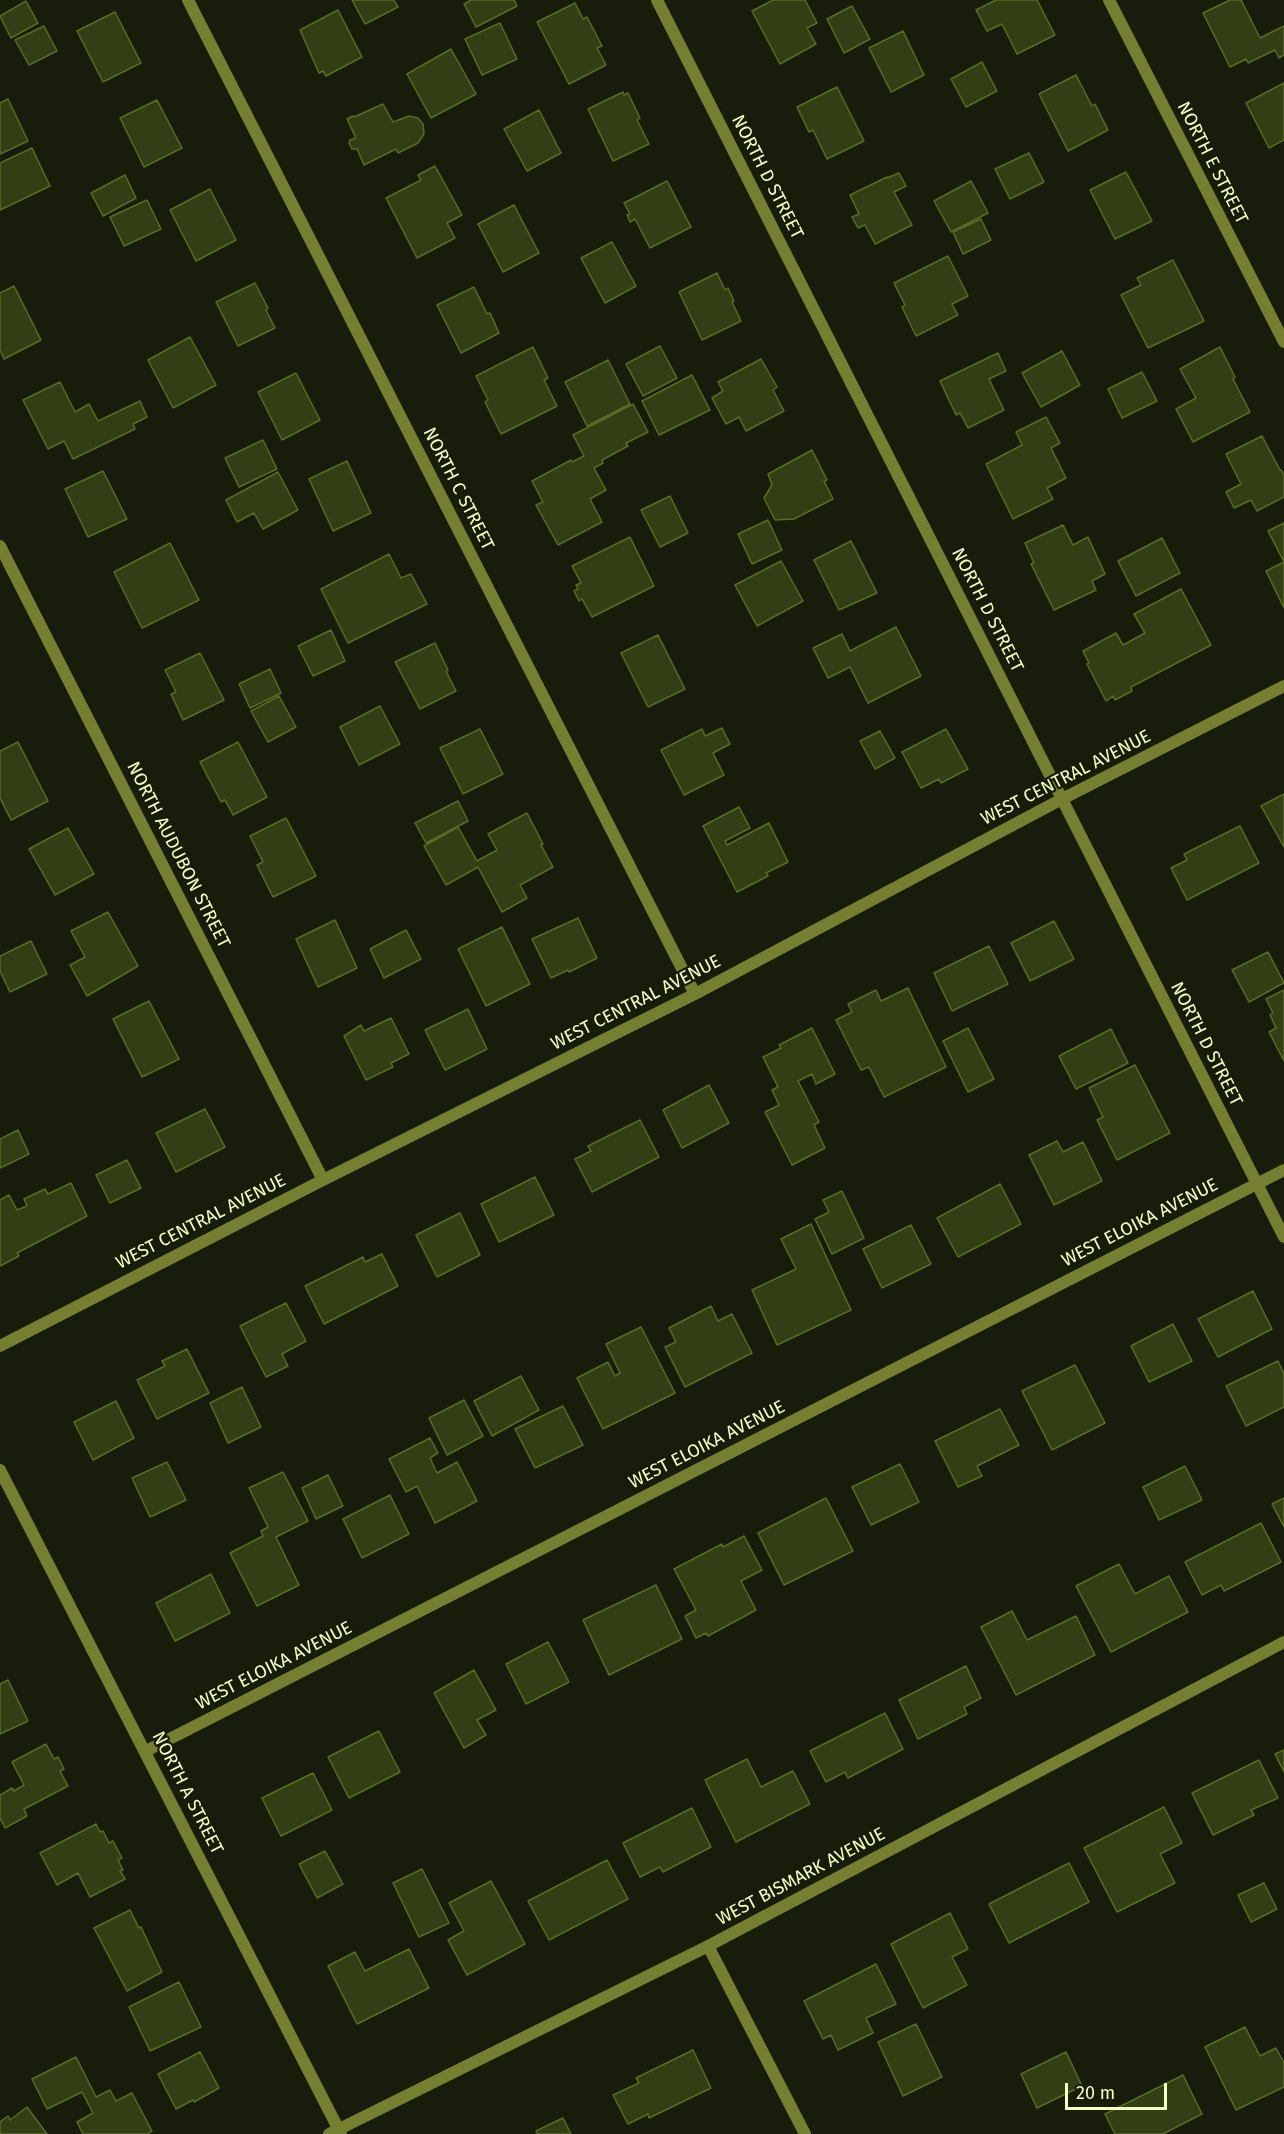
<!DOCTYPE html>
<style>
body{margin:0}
#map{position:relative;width:1284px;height:2134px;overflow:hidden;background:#181c0a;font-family:"Fira Sans",sans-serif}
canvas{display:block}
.scale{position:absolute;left:1065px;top:2083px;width:102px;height:27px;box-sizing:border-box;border:3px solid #f3ffc5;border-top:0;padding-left:8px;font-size:18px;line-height:21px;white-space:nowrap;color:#f3ffc5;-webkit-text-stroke:4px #181c0a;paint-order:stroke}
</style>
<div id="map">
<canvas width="1284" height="2134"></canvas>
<div class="scale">20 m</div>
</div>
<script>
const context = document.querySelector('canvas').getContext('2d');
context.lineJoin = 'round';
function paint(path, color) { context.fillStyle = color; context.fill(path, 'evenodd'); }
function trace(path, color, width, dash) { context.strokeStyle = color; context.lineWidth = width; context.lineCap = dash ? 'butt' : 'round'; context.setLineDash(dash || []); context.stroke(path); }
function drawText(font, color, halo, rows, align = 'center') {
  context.font = font + ' "Fira Sans",sans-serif'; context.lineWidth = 4.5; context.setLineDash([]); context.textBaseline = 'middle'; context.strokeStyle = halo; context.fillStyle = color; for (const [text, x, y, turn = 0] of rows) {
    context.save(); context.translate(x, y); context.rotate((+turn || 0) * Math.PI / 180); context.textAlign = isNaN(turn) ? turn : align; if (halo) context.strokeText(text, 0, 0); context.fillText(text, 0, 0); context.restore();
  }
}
const building = new Path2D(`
 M352,0H394L398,7L365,24Z
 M471,0H514L517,6L476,27L464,4Z
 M773,0H805L817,23L807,28L816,44L780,64L752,11Z
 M996,0H1037L1055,35L1017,54L1002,24L987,31L976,10Z
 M1230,0H1241L1260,38L1284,26V55L1279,58L1275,50L1248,63L1246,59L1230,67L1203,13Z
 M26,1L38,23L11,38L0,16Z
 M575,3L583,19L587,17L602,46L597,48L606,65L569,84L537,22Z
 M852,6L870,39L844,53L827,19Z
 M338,10L362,57L326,76L323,71L319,73L300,30Z
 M115,12L141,63L103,82L77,31Z
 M500,23L517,59L482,75L465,39Z
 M44,26L57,51L29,65L15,40Z
 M903,31L924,75L891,92L869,48Z
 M451,49L476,94L431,118L407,74Z
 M982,62L997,91L966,107L951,79Z
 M1076,75L1092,106L1095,104L1108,130L1068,151L1039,94Z
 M1284,83V140L1269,148L1246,103Z
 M837,87L864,141L827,159L813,130L809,132L797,107Z
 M623,92L624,95L628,93L640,118L637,120L649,144L613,161L588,109Z
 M8,99L28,141L0,154V103Z
 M157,100L182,148L144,167L120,118Z
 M383,104L393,122L409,116L418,118L423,124L424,134L418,143L398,153L396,149L364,165L357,149H352L349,143L350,140L356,138L347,119L353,116L354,117Z
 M539,110L561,153L527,171L504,129Z
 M32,148L50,186L0,210V163Z
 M1029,153L1044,182L1010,199L995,169Z
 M435,166L462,215L447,223L455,238L417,258L386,198L421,180L418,175Z
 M1126,172L1152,221L1115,239L1090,190Z
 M899,173L906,186L894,192L912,225L875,244L865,225L858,228L852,217L859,214L850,195L887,177V178Z
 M125,175L136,198L103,216L91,193Z
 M667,181L691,227L650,248L635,219L630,222L627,215L630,214L624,203Z
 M971,181L988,213L951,232L934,201Z
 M210,189L236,240L196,261L170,210Z
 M147,200L161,229L124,246L110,217Z
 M514,205L539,253L503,272L478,224Z
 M981,219L991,240L963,254L953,232Z
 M612,242L636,286L605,303L581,258Z
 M948,256L968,296L952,304L958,315L916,336L902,307L905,305L894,283Z
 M1173,260L1204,321L1148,348L1121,295L1141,285L1137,278Z
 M717,273L725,290L728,288L734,301L732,302L741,321L702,340L679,292Z
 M255,283L268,308L266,310L275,328L238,346L216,302Z
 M14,286L41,340L4,359L0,350V293Z
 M474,287L487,314L490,313L499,333L461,353L437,305Z
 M190,337L216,385L173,408L148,360Z
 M660,346L677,378L643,396L626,364Z
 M533,347L548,378L544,380L557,406L501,434L485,402L488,400L476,376Z
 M1220,347L1235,377L1233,379L1250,412L1193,442L1176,409L1196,398L1180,369Z
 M1062,351L1080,385L1041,407L1022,373Z
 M998,353L1006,371L989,379L1004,410L968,428L960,413L956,415L940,381Z
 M761,359L777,387L773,390L784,411L746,431L739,417L726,424L712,398L723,391L718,382Z
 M608,360L630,404L587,426L565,382Z
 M1142,372L1157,401L1122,418L1108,389Z
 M296,373L320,420L282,440L258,392Z
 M692,375L710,410L659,435L642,401Z
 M60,382L75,412L89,404L98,421L140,401L147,417L133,424L135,429L73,459L64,441L48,449L23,400Z
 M633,404L648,432L626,443L628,446L602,460L603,463L594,468L606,490L590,499L602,522L558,545L536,505L543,502L532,481L571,460L572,462L584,456L573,435Z
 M1046,417L1060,443L1051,448L1066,478L1047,488L1053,499L1013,519L986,464L1022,445L1016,432Z
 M1262,436L1280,470H1281L1284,475V497L1257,511L1251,500L1234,508L1226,492L1241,484L1226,454Z
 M263,440L277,469L239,487L225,458Z
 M812,450L827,480L824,481L833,499L794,519L775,520L764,498L772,485L768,474Z
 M347,461L371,513L333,531L309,479Z
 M103,471L127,519L88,537L65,489Z
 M278,472L298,510L263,529L254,513L237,522L226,500Z
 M670,496L688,533L660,547L641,510Z
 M768,520L782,550L752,564L738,534Z
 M1284,523V608L1266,571L1284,562L1268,531Z
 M1063,525L1073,545L1088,537L1105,574L1092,581L1096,590L1054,610L1031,564L1034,563L1025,543Z
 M630,537L654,586L592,617L582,599L579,601L574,591L578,589L576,585L581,583L572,566Z
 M1162,538L1180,573L1136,596L1118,561Z
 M851,541L877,593L839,610L814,560Z
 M170,543L199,600L142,628L114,572Z
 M389,554L401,578L411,574L427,604L348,643L321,589Z
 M781,561L803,601L757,626L735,585Z
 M1181,589L1211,645L1131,687L1132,691L1115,700L1113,696L1106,701L1087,664L1089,663L1083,651L1116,633L1123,645L1145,633L1134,614Z
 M896,627L921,676L868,703L850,667L828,678L813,648L842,634L850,651Z
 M331,630L345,661L313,676L298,646Z
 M658,635L685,689L648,707L621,653Z
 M435,643L448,670L446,671L456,691L420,709L395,662Z
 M200,653L224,700L183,720L171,694L176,692L165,670Z
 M270,669L281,693L250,708L239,684Z
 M279,696L296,727L268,742L251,711Z
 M380,706L400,744L359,765L340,727Z
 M722,728L730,744L713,753L724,775L684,795L661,750L702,729L705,736Z
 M480,729L503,774L463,794L440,748Z
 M946,729L968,769L941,783L939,779L921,788L902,752Z
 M880,731L895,758L875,769L860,741Z
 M18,742L48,801L11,820L0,798V751Z
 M238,742L267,797L233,815L225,800L221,802L200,762Z
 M1284,794V847L1261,806Z
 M458,801L468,821L426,843L415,823Z
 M739,807L750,828L725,841L727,845L769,823L788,862L766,873L768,876L737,892L703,826Z
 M527,813L543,844L541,845L553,867L520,885L527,898L502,912L478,867L446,885L424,846L458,827L477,861L497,850L488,834Z
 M286,818L316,876L273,897L257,865L263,862L250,836Z
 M1240,826L1259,863L1187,900L1171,868L1187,860L1184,854Z
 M68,828L94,874L55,895L29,849Z
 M108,912L138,966L87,996L70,965L85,957L71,931Z
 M578,918L597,958L569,972L568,970L551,978L532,939Z
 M335,920L357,968L318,987L296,939Z
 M1054,921L1074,959L1030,981L1011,943Z
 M502,927L530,984L486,1006L458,949Z
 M406,930L421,959L384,978L370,949Z
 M31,941L47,974L10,992L0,971V956Z
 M989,946L1008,984L952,1011L934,973Z
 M1268,952L1284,983L1249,1002L1232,970Z
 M908,988L946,1067L884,1097L869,1067L861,1070L836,1020L852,1012L848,1004L876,990L881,1001Z
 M1284,990V1061L1269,1032L1276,1028L1270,1015L1273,1013L1266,999Z
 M149,1001L179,1059L142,1077L113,1019Z
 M468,1009L487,1049L445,1070L425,1030Z
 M391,1018L409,1054L391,1063L393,1067L366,1080L344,1036L361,1025L364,1031Z
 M812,1028L835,1074L816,1084L812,1074L798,1081L819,1122L814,1125L825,1148L792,1165L765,1112L779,1105L772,1090L778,1087L763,1057L781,1048L779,1045Z
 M968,1028L994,1079L968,1092L943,1041Z
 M1111,1029L1128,1063L1076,1089L1059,1056Z
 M1135,1065L1170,1133L1117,1160L1097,1120L1103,1117L1089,1088Z
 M709,1085L729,1123L682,1148L663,1110Z
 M205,1109L225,1147L176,1172L156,1133Z
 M640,1120L659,1157L592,1192L575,1159L591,1151L588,1146Z
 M18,1130L29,1154L0,1168V1139Z
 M1057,1141L1063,1152L1083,1142L1102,1181L1054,1205L1029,1155Z
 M127,1160L141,1188L110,1203L96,1175Z
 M535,1177L554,1215L499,1242L481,1204Z
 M71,1183L87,1216L17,1253L19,1256L0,1266V1200L9,1195L17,1210L27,1206L24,1199L45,1189L48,1194Z
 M1000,1184L1021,1224L958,1257L937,1218Z
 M842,1191L864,1238L832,1254L815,1219L829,1212L823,1200Z
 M460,1213L480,1255L437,1277L416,1235Z
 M811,1224L851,1310L777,1345L752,1290L796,1269L781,1239Z
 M911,1225L931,1264L882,1288L863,1249Z
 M382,1254L398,1286L324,1324L305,1286L363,1257L365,1262Z
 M1253,1291L1272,1329L1218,1357L1198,1319Z
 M286,1303L306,1341L282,1354L288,1366L266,1377L240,1326Z
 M711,1306L718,1321L732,1314L752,1353L685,1387L665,1347L676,1342L669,1328Z
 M1173,1324L1192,1361L1149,1382L1131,1346Z
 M641,1327L675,1393L603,1429L577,1378L608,1362L615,1376L620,1373L606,1344Z
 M187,1349L209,1393L157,1419L137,1380L165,1366L162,1361Z
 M1278,1361L1284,1374V1407L1246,1426L1226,1386Z
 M1075,1365L1105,1423L1052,1450L1022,1391Z
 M521,1376L539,1410L492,1436L474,1401Z
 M242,1387L261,1427L228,1443L210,1403Z
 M464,1400L483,1436L447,1455L429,1418Z
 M116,1401L134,1438L93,1460L74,1422Z
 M563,1406L583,1445L535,1468L515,1429Z
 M1000,1409L1019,1445L977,1466L982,1476L958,1487L935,1441Z
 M430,1438L438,1453L430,1458L437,1473L457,1462L477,1501L435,1523L417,1486L406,1492L389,1459Z
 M167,1462L186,1500L150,1517L132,1478Z
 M900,1464L919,1502L871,1525L852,1487Z
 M1185,1466L1202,1500L1159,1520L1143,1487Z
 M283,1472L308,1521L276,1537L299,1585L257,1606L230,1553L263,1536L261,1531L268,1527L249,1488Z
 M328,1475L343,1506L316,1519L302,1488Z
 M390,1495L409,1534L362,1558L343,1519Z
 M826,1498L853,1551L784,1585L758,1533Z
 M1284,1498V1527L1272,1504Z
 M1261,1523L1281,1562L1224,1591L1221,1585L1202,1595L1185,1562Z
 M744,1536L762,1570L741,1581L756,1610L708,1636L706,1633L696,1638L685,1616L696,1610L674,1569L722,1544L723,1547Z
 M1119,1564L1135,1594L1169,1576L1188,1612L1111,1652L1076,1586Z
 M211,1574L230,1613L175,1641L156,1603Z
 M656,1585L682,1639L609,1675L583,1620Z
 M1012,1611L1027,1640L1076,1616L1095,1655L1016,1695L981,1627Z
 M548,1642L569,1682L526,1704L506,1664Z
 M966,1666L981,1698L964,1707L967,1714L918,1739L899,1700Z
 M474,1670L496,1710L477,1720L486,1735L464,1748L434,1693Z
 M8,1680L28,1721L0,1734V1684Z
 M885,1713L903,1749L848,1778L845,1772L826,1782L810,1751Z
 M379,1731L400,1772L349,1798L328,1757Z
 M46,1744L54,1759L58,1757L64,1769L60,1771L68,1786L24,1809L27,1816L5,1828L0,1818V1795L12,1788L14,1791L24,1785L12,1762Z
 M1284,1750V1772L1275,1754Z
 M747,1759L761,1787L793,1771L810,1804L736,1842L705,1780Z
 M1259,1760L1278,1798L1251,1810L1254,1815L1213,1835L1192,1793Z
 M313,1773L332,1810L281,1836L262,1798Z
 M1164,1807L1182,1843L1160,1854L1175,1883L1117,1912L1084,1848Z
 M692,1808L711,1847L663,1872L660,1867L640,1877L623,1843Z
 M96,1824L100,1832L103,1831L109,1843L113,1841L122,1858L118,1860L123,1870L120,1871L125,1879L90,1897L78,1873L57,1885L40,1853Z
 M325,1851L343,1884L317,1898L299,1864Z
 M607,1860L628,1899L549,1940L528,1901Z
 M1069,1863L1089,1902L1009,1943L989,1904Z
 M422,1869L449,1923L419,1937L393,1883Z
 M491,1881L525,1944L467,1975L448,1940L464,1931L449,1903Z
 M1264,1883L1277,1909L1251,1922L1238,1895Z
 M130,1910L139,1928L141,1927L162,1972L127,1991L94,1928Z
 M950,1913L968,1949L952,1957L967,1985L923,2008L891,1944Z
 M409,1949L429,1988L357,2024L328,1966L355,1952L365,1971Z
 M876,1964L896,2004L866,2018L873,2033L838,2050L831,2035L823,2039L804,2001Z
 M179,1982L201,2027L150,2051L129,2007Z
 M916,2024L942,2077L903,2096L878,2042Z
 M1245,2027L1260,2056L1276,2048L1284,2063V2087L1236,2110L1205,2047Z
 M693,2050L711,2088L649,2118L648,2114L628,2124L613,2095L639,2083L636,2078Z
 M200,2052L219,2088L194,2102L193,2100L176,2109L158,2074Z
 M1066,2052L1082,2086L1037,2108L1021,2074Z
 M76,2057L96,2097L110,2090L116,2101L132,2093L152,2131L147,2134H83L77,2122L93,2113L82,2092L47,2109L32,2079Z
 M1183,2075L1202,2114L1163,2134H1115L1105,2114Z
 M27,2107L47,2134H0V2122L8,2116L10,2120Z
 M563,2118L571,2134H537L536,2131Z`);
const minor = new Path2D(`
 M188,0L695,994
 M657,0L1284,1237
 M1109,0L1284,342
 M0,546L323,1180
 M0,1346L323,1180L695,994L1062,799L1284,686
 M146,1751L1284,1170
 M708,1946L805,2134
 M329,2134L708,1946L1284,1642`);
const tertiary = new Path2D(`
 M0,1470L341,2134`);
const streetNames = [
 ["NORTH E STREET",1212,163,63],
 ["NORTH D STREET",767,177,63],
 ["NORTH C STREET",458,489,63],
 ["NORTH D STREET",987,610,63],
 ["WEST CENTRAL AVENUE",1066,778,-27],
 ["NORTH AUDUBON STREET",178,855,63],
 ["WEST CENTRAL AVENUE",636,1003,-27],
 ["NORTH D STREET",1206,1044,63],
 ["WEST CENTRAL AVENUE",201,1222,-27],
 ["WEST ELOIKA AVENUE",1140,1223,-27],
 ["WEST ELOIKA AVENUE",707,1445,-27],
 ["WEST ELOIKA AVENUE",274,1666,-27],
 ["NORTH A STREET",187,1793,63],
 ["WEST BISMARK AVENUE",801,1877,-28]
];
paint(building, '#323f14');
trace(building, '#586c25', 1.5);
trace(minor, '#757f31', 12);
trace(tertiary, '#757f31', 12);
drawText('18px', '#f3ffc5', '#181c0a', streetNames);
</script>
